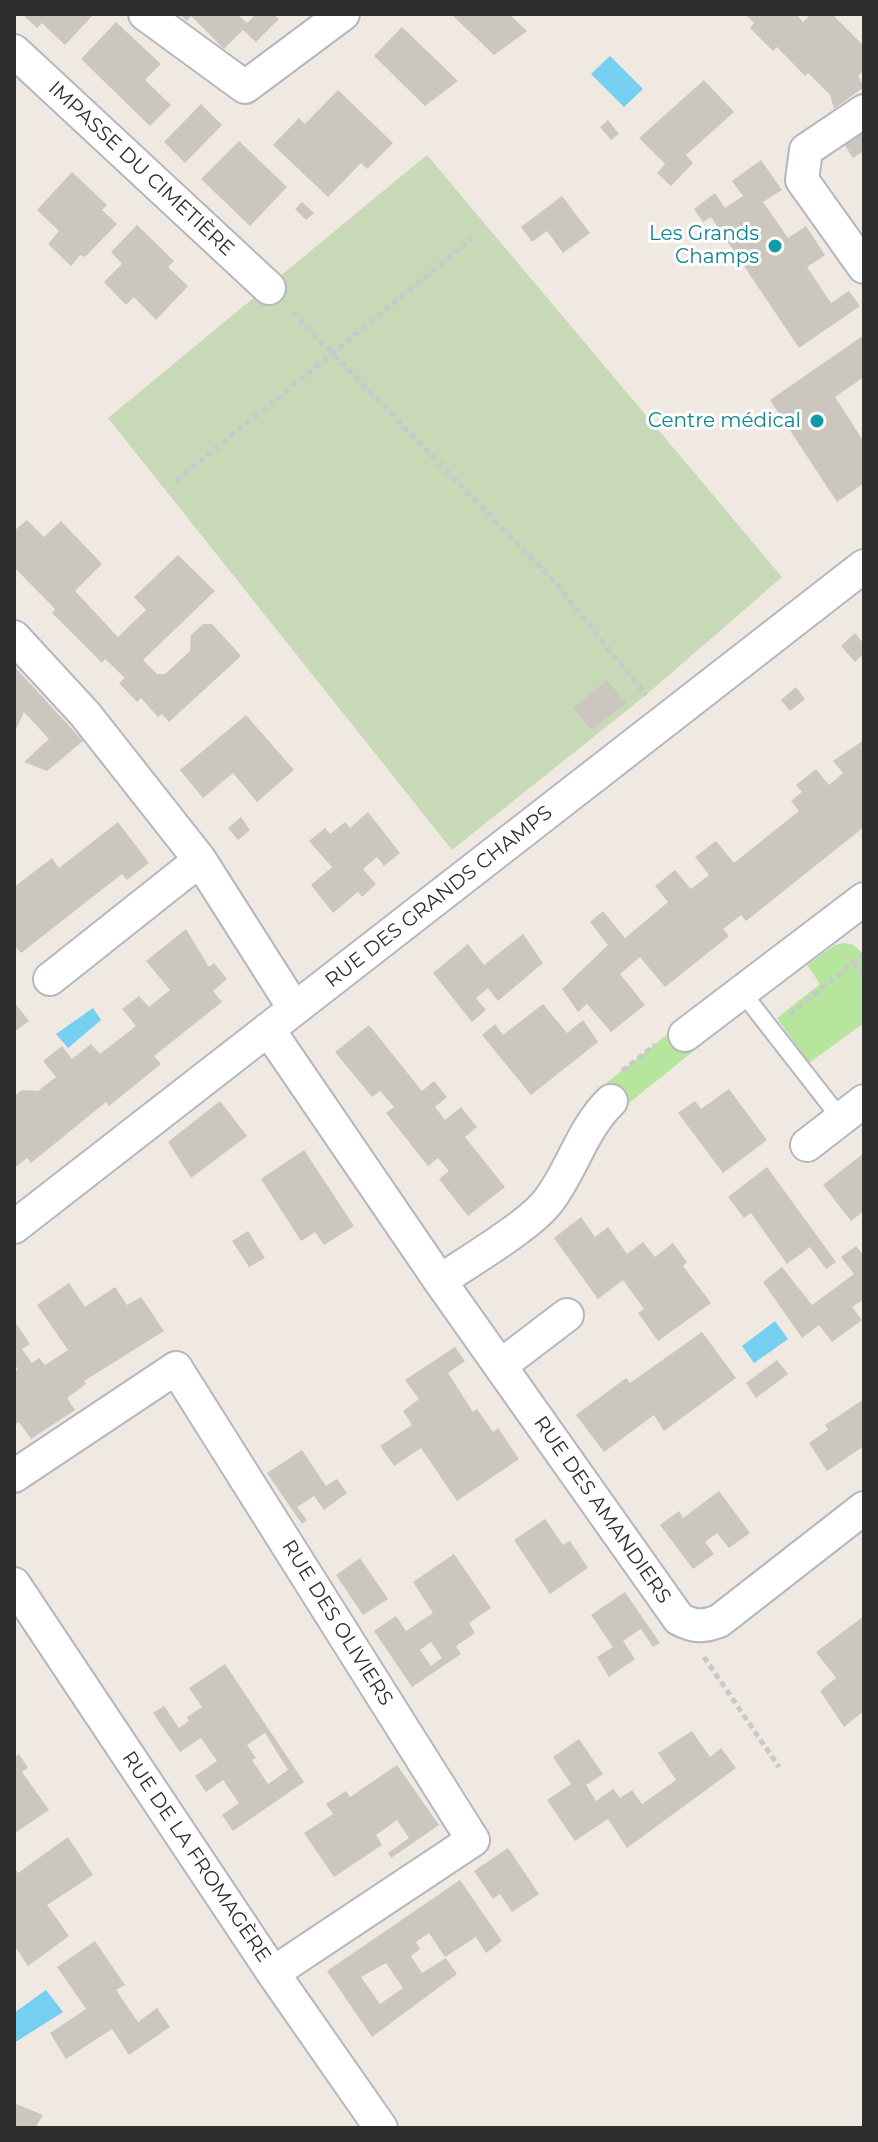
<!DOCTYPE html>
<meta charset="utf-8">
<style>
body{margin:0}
#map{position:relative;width:878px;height:2142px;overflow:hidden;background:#efe9e1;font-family:Montserrat,sans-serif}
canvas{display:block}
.frame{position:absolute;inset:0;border:16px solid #2e2e2e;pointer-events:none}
</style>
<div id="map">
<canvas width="878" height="2142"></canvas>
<div class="frame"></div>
</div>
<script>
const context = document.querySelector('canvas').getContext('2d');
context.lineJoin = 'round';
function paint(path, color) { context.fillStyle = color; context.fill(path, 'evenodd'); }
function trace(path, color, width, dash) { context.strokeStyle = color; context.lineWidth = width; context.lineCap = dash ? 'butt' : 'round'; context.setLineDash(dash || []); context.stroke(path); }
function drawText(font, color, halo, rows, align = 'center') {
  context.font = font + ' Montserrat,sans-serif'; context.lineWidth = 6; context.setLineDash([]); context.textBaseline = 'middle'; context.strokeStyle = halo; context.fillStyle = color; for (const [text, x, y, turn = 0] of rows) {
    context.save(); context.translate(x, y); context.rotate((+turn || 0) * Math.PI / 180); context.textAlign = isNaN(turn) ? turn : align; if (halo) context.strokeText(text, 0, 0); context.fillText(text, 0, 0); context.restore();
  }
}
const green = new Path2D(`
 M844,943L854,945L864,955V1023L809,1063L777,1018L820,984L807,965L835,945Z
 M678,1026L696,1049L619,1111L600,1088Z`);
const cemetery = new Path2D(`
 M427,155L782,577L646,695L452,850L108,418Z`);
const water = new Path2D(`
 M610,56L643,89L624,107L591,74Z
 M93,1008L101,1020L68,1048L56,1034Z
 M775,1321L788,1339L754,1363L742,1346Z
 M46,1990L63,2012L14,2043V2013Z`);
const building = new Path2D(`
 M22,14H94L65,45L42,23L37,28Z
 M179,14H237L247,23L256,14H273L279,19L256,42L243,30L224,49L191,16L187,21Z
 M451,14H509L527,31L494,55Z
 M745,14H796L803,22L811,14H832L864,46V70L858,76L864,87L834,109L830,95L808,73L805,76L777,47L773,51L750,28L754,23Z
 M116,22L161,64L145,80L171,105L150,126L81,59Z
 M402,27L458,81L425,106L374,56Z
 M704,80L734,112L686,155L693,163L671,186L657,173L665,164L639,138Z
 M338,90L393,143L367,169L361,163L328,197L273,145L299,118L305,124Z
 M201,104L222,125L185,163L164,142Z
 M608,120L619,134L611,140L600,127Z
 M864,124V151L853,158L841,139Z
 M239,141L287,187L250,226L201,179Z
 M761,160L782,190L763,202L788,238L806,226L825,255L807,267L831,303L849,291L860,306L799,348L711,217L703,222L694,209L715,193L725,208L743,196L732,181Z
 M72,172L107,205L102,210L117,224L85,257L80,255L71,266L48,244L59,231L37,210Z
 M562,196L590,233L563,253L547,231L532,242L521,227Z
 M302,202L314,213L306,220L295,209Z
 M137,225L174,261L168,267L188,286L156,320L134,297L126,305L104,282L122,264L111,252Z
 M864,335V377L835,397L864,442V483L837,502L770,400Z
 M27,520L44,537L61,521L102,564L75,591L118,637L146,610L134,597L178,555L215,591L143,660L157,674H165L190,651L191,635L203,624H212L241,656L169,722L162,714L158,717L141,698L137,702L119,683L125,678L105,659L102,663L52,613L55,609L14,567V531Z
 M855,633L864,644V654L855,662L841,646Z
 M14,666L83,741L47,771L24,762L49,739L24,712L14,734Z
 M607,680L626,703L592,730L573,708Z
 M796,687L805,699L790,711L781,700Z
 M246,715L294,770L257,802L233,773L203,798L180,770Z
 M864,740V827L746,921L741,915L723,929L729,936L665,987L640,957L620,974L645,1005L611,1032L587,1004L578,1012L562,989L608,945L590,922L603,911L625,938L668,902L655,886L675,870L691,889L709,875L695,857L716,841L734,863L799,811L791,801L802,792L796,785L816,769L829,785L843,773L833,761Z
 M368,812L400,853L384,866L377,857L363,869L376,884L362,897L358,892L333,913L311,885L332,867L309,841L325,828L330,834L345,822L350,828Z
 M241,817L250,830L238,840L228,828Z
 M118,822L149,863L127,880L122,874L21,953L14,945V887L52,858L59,868Z
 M186,929L209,967L214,963L227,979L213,991L222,1002L154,1056L161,1064L109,1106L106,1102L31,1163L27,1158L14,1168V1096L22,1090L38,1091L56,1077L43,1061L62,1046L72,1059L91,1044L100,1054L136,1026L122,1009L139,996L149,1007L170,990L146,961Z
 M523,934L543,963L498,1001L488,988L476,998L486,1010L472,1022L433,973L468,944L484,965Z
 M14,1002L29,1021L14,1032Z
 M543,1004L567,1033L583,1020L598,1042L531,1095L482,1035L495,1024L503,1035Z
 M369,1025L422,1091L434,1081L447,1097L435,1107L445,1120L461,1107L477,1127L465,1137L505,1187L468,1216L439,1179L449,1171L438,1158L428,1166L386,1113L394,1107L380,1091L372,1097L335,1052Z
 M729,1089L767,1140L723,1173L678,1113L695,1101L701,1109Z
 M220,1101L247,1136L191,1178L168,1142Z
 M304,1150L354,1226L324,1245L315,1232L301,1241L261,1179Z
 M864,1153V1211L851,1221L823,1185Z
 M767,1167L836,1262L826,1269L810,1247L787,1264L751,1213L744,1218L728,1197Z
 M581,1217L595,1237L608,1227L627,1254L643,1242L655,1257L673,1243L687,1262L683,1266L711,1303L658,1341L638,1313L644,1309L623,1280L598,1299L554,1238Z
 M248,1231L265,1258L249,1267L232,1241Z
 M856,1246L864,1256V1299L852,1307L862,1320L832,1342L819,1325L802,1338L763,1282L782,1267L812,1305L854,1274L841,1257Z
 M69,1283L85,1307L115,1287L127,1305L141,1297L164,1331L84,1381L86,1384L67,1398L75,1410L31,1439L19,1422L14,1425V1372L18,1369L14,1364V1320L30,1344L22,1349L32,1363L39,1358L45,1365L68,1350L37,1305Z
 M702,1332L736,1378L664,1431L654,1415L604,1452L576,1415L626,1378L630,1383Z
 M455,1347L465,1361L448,1373L473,1412L477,1409L493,1432L498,1428L519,1459L457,1501L421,1448L394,1466L380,1446L412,1425L403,1411L419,1399L405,1380Z
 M777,1360L788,1374L756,1398L746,1383Z
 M864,1399V1446L827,1471L809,1443L828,1430L825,1425Z
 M302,1450L326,1486L337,1479L347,1493L324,1510L314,1496L297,1507L307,1520L302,1524L267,1473Z
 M719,1491L750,1533L729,1548L717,1533L705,1542L714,1554L693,1569L660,1525L679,1511L683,1518Z
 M545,1519L563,1545L570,1541L588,1568L550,1594L514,1540Z
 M454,1554L491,1608L469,1623L475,1633L456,1646L461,1654L412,1687L374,1631L396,1616L406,1631L433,1613L413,1582ZM431,1642L442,1658L431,1666L420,1650Z
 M360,1558L388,1599L363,1615L336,1575Z
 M625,1592L660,1643L653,1647L641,1629L623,1641L635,1659L609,1677L597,1657L613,1647L591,1615Z
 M864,1616V1711L844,1727L820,1691L836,1678L816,1652Z
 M225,1664L304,1782L233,1831L222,1815L239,1803L223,1780L206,1792L195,1776L217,1761L201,1738L180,1752L153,1713L164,1706L179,1728L189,1721L187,1717L202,1707L189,1688ZM265,1733L288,1770L268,1784L252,1760L256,1758L247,1745Z
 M692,1731L710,1757L721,1748L736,1768L627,1848L608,1819L575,1841L547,1800L571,1784L553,1757L579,1739L603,1774L586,1785L596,1801L613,1789L620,1798L632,1790L642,1804L676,1780L658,1753Z
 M19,1754L28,1768L22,1772L49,1810L15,1833L14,1758Z
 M397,1765L439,1825L391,1858L388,1853L409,1838L397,1820L376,1835L382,1845L334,1877L304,1833L333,1814L326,1804L346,1791L350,1797Z
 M68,1837L93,1875L47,1905L69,1936L28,1966L14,1945V1867L18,1873Z
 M508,1848L539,1894L512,1912L500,1894L493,1899L474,1871Z
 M460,1880L502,1941L486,1953L476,1937L445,1957L429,1933L416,1942L420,1949L411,1956L422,1973L446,1958L457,1974L372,2037L327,1971ZM386,1963L403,1988L380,2004L361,1977Z
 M95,1941L125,1985L116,1990L138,2022L157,2008L170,2027L129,2055L112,2029L66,2059L50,2033L86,2009L57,1967Z
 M14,2103L43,2115L35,2128H14Z`);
const path = new Path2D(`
 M292,312L552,579L646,695
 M176,481L472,239
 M853,963L864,976
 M790,1014L864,954
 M622,1071L655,1045
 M704,1657L779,1767`);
const lane = new Path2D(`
 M742,992L841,1119`);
const street = new Path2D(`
 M145,14L245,87L343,14
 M14,51L269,288
 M864,111L806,150L802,180L864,267
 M14,637L85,714L200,860L294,1008
 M50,979L200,860
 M268,1029L440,1281L679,1619C694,1627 704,1627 719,1621L864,1508
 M685,1035L864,899
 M807,1145L864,1101
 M14,1227L864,566
 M440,1281C469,1261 531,1225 549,1200C573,1168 582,1129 611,1101
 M500,1366L567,1315
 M14,1476L176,1368L473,1840L273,1973
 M14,1584L273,1973L381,2128`);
const markers = [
 [775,246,8,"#0f9aa8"],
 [817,421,8,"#0f9aa8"]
];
const streetNames = [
 ["IMPASSE DU CIMETIÈRE",141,169,43],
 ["RUE DES GRANDS CHAMPS",439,897,-38],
 ["RUE DES AMANDIERS",602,1510,55],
 ["RUE DES OLIVIERS",337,1623,58],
 ["RUE DE LA FROMAGÈRE",196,1857,56]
];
const cultureNames = [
 ["Les Grands",759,234],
 ["Champs",759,257],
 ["Centre médical",801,421]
];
paint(green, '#b6e59e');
paint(cemetery, '#c8d9b8');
paint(water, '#75cff0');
paint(building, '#cbc7bf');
trace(lane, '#b4b7c1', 20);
trace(street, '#b4b7c1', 36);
trace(path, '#c9c9c9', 5, [6, 4]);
trace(lane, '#fff', 16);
trace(street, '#fff', 32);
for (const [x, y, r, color] of markers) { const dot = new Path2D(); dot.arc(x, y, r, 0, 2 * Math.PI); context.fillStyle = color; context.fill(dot); trace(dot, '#fff', 3); }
drawText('20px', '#2e2e2e', '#fff', streetNames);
drawText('20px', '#0d838f', '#fff', cultureNames, 'right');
</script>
